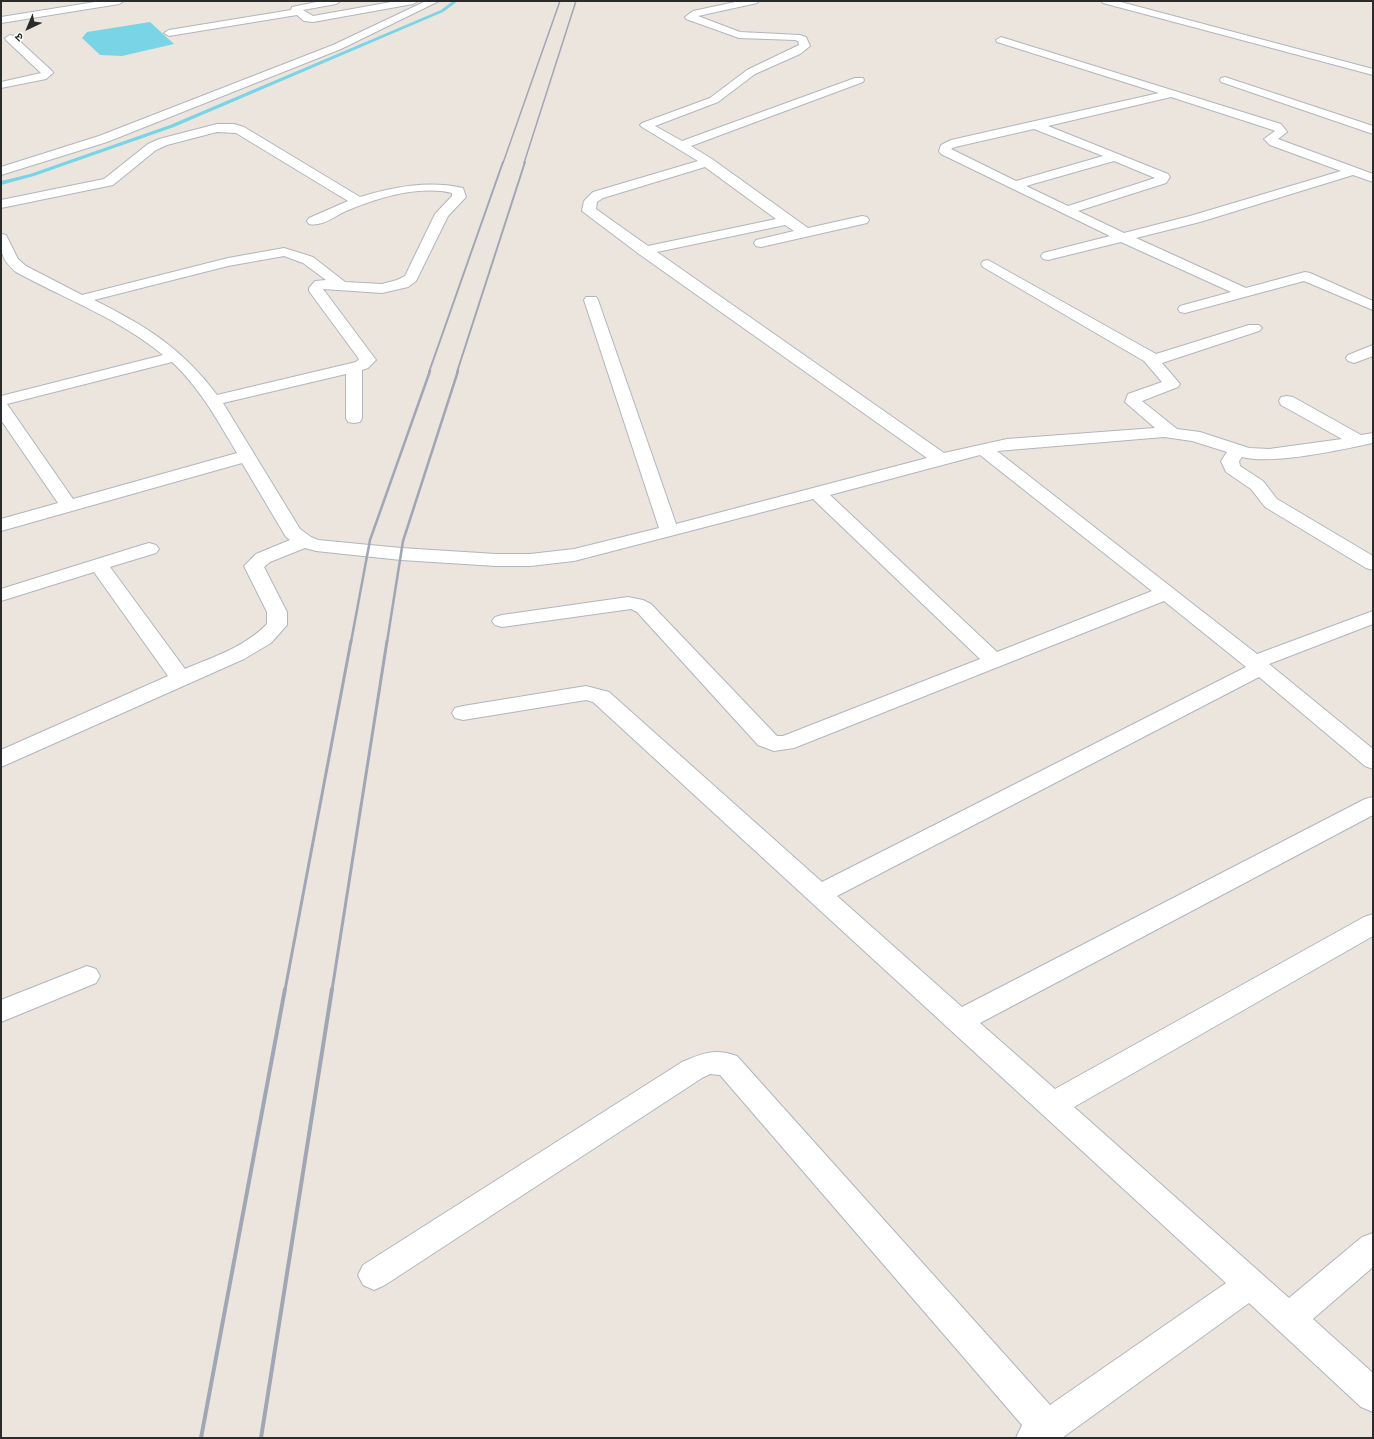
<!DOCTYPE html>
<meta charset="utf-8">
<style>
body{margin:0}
#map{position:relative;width:1374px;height:1439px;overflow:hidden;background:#ece5de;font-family:"Nunito Sans","Noto Sans Devanagari",sans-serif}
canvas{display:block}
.frame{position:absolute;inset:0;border:2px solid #2b2b2b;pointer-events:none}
.north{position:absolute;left:8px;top:8px;width:40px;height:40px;-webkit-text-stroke:3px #fff;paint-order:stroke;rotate:224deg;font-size:11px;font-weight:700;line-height:16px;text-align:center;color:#2b2b2b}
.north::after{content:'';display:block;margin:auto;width:14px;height:18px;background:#2b2b2b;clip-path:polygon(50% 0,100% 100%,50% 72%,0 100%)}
</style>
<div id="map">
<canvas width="1374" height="1439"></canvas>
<div class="frame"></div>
<div class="north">उ</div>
</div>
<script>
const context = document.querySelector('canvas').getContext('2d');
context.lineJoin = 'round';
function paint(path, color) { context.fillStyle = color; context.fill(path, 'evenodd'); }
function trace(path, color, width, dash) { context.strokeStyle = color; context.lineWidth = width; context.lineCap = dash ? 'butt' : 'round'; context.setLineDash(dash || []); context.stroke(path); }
const water = new Path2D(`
 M150,22L174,44L122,56L100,55L82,38L87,32Z`);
const stream = new Path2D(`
 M453,1H458L443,12L174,127L34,176L1,185V181L30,174L170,125L441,10Z`);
const minor = new Path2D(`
 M101,1H124L119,4L1,23V17Z
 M321,1H341L336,4L303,10L313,16L397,1H418L413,4L313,22L304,21L297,15L169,36L164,33L169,30L291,10L292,7Z
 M740,1H759L757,3L698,16L740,32L800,35L806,37L810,46L800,54L755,74L718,102L655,126L682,141L855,78H863L864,80L863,82L691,146L712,159L808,228L862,216L867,217L869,220L867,223L761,247L756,246L754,243L756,240L794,231L785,225L657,252L944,453L1007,439L1155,428L1125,402L1128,394L1162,382L1144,361L983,267L981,264L983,261L988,260L1156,354L1249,325H1259L1262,328L1259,331L1162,363L1180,384L1178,387L1142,401L1177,429L1200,432L1249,448L1269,449L1342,439L1281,405L1279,401L1281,397L1287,396L1293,397L1361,435L1373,433V443C1340,450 1273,465 1242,457L1239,461L1240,466L1263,481L1277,499L1373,556V570L1366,568L1265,507L1251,489L1226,472L1221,461L1227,452L1192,441L1164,437L997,451L1257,654L1373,611V624L1269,664L1373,749V769L1365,766L1259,677L837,896L962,1007L1365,799L1373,797V815L980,1023L1055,1089L1364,917L1373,914V936L1074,1107L1289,1298L1362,1237L1373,1233V1267L1313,1319L1373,1373V1412L1361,1407L1249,1303L1062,1438H1016L1022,1425L720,1075L710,1074L702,1078L385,1285L374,1290L363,1285L358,1275L363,1265L682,1062C703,1053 715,1048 737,1056L1050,1405L1226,1283L593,702L586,700L463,720L455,718L452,713L455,708L463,706L586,686L609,692L822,882L1246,667L1164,601L794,748L774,751L758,745L637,612L631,609L502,627L495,625L492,621L495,617L502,615L628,597L643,600L651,604L777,736H783L980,659L813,499L574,561L530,566H496L401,560L316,551L305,548L270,562L264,567L287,612V625L271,643L244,659L1,767V750L168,676L94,572L1,601V589L142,545L149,543L156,545L159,549L156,553L110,567L185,669C213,657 245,647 267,624V612L244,566L256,554L290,540L286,537L242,463L1,531V519L58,503L1,420V396L163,355C120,319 65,299 16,272C1,259 1,253 1,234L6,235L18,259L26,266L82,295L228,258L284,248L313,257L345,282L382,284L397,280L405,276L435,214L452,196V193C418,185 377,198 346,211C335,216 322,227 309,224L307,221L309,218L348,201L236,133L217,132L167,145L156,150L113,185L1,208V200L104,179L148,144L159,139L217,124H234L244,127L360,197C393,187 428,180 463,188L466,197L448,216L416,281L408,287L382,293L323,289L376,360L368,368L362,370V418L360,422L354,423L348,422L346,418V374L223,403L300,529L311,537L318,540L401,548L496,554H530L574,549L659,528L584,300L586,297H596L598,300L676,524L927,458L639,254L582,211L584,201L593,192L698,161L642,127L640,125L642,123L710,98L747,70L799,45L798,41L795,40L739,38L686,19L685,17L693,11ZM705,167L776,219L648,246L596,209L597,202L603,198ZM284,256L303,263L326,280L315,281L309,288V291L359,359L356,362L217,395C182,348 146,326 94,300L228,266ZM172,362C200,388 218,421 237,453L73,499L7,404ZM980,455L1152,591L997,652L830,495Z
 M1101,1H1117L1373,69V75L1103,3Z
 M10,35L14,36L52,71L53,73L46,79L1,88V82L41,73L6,40L5,38Z
 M1001,37L1281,124L1287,132L1278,139L1373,174V182L1353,175L1200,222L1136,238L1246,288L1305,272L1310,273L1373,301V310L1304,281L1185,313L1180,312L1178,309L1180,306L1231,292L1121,242L1048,260L1043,259L1041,256L1043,253L1110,236L941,154L939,151L941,145L951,140L1159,93L997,42L996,40ZM1171,97L1273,130L1275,131L1264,139L1270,145L1341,171L1190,216L1124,233L1078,211L1166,183L1170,177L1168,174L1048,126ZM1034,129L1103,156L1016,181L951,149L955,147ZM1114,161L1155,178L1068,206L1026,186Z
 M1225,77L1373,126V134L1221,82L1220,80L1221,78Z
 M1373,345V356L1354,363L1348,361L1346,358L1348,355Z
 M87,966L96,969L100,976L96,983L1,1022V1000Z`);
const tertiary = new Path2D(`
 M426,1H439L341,49L107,142L1,175V167L99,136L333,45Z`);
const railFar4 = new Path2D(`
 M503,163L560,1
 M524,163L576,1`);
const railFar3 = new Path2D(`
 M429,372L503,162
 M457,372L525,162`);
const railFar2 = new Path2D(`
 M351,642L370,540L430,371
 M387,642L403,541L458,371`);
const railFar1 = new Path2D(`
 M285,990L351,641
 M332,990L387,641`);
const rail = new Path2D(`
 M201,1438L285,989
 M261,1438L332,989`);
paint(water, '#79d4e6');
paint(stream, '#79d4e6');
trace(minor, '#b2b5be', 2);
trace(tertiary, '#b2b5be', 2);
paint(minor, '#fff');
paint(tertiary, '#fff');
trace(railFar4, '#a1a6b4', 1.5);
trace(railFar3, '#a1a6b4', 2);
trace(railFar2, '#a1a6b4', 2.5);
trace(railFar1, '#a1a6b4', 3);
trace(rail, '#a1a6b4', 4);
</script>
